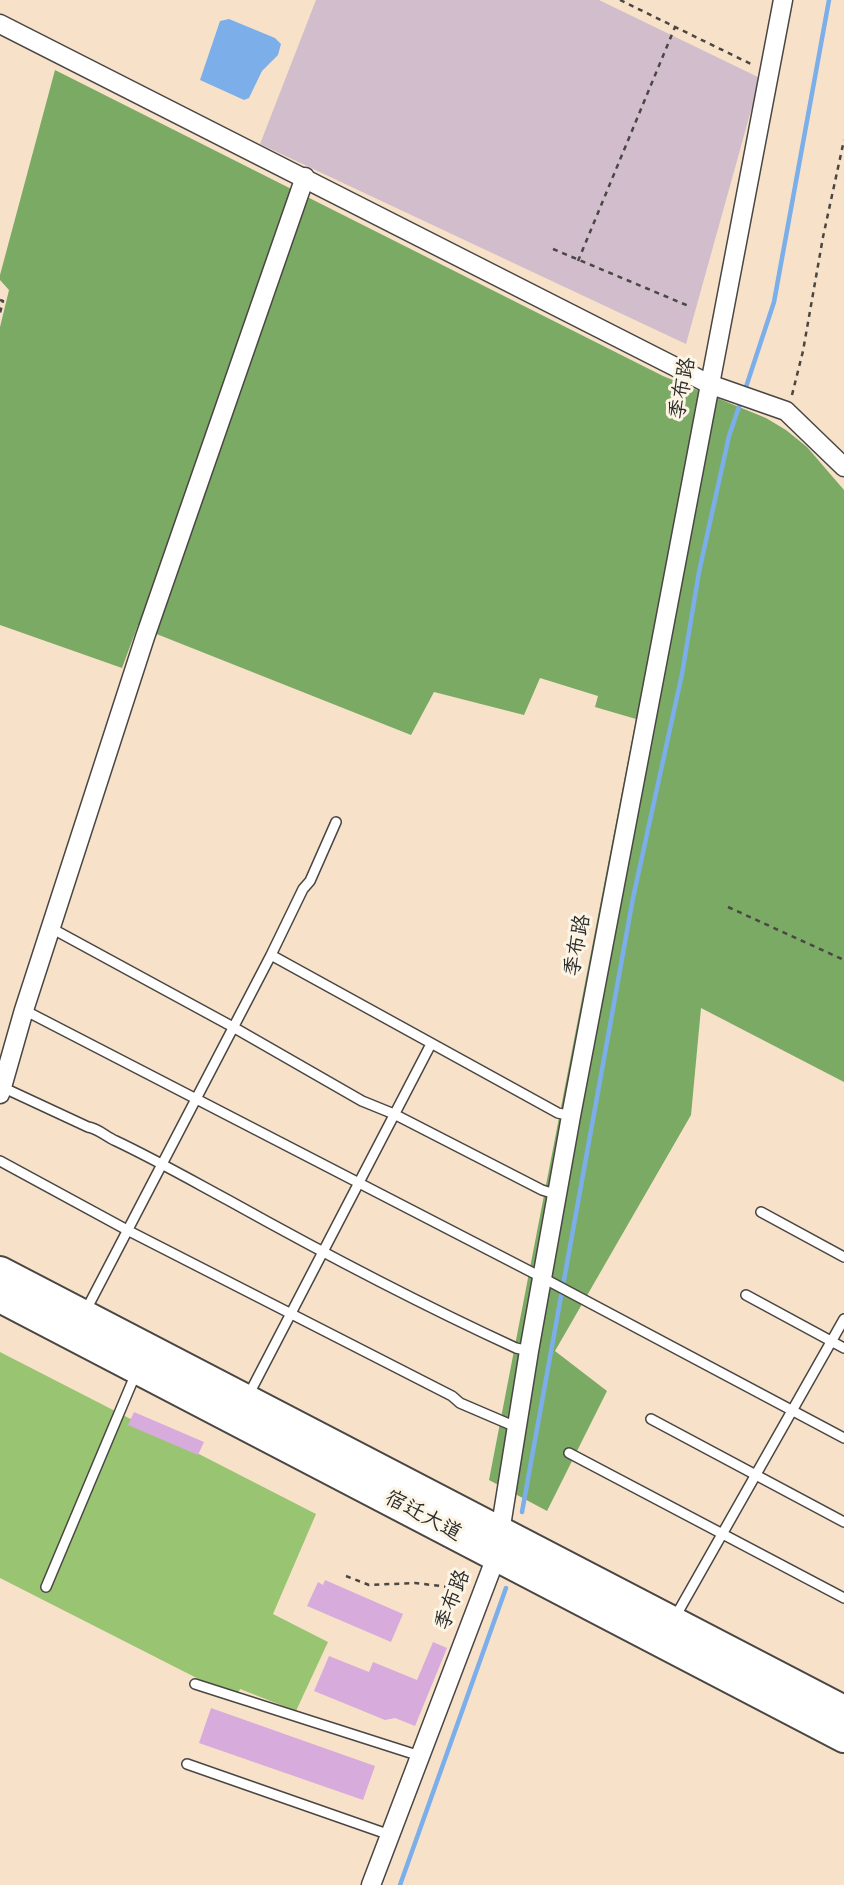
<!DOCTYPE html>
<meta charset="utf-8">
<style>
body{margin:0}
canvas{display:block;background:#f7e2c9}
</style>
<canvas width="844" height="1885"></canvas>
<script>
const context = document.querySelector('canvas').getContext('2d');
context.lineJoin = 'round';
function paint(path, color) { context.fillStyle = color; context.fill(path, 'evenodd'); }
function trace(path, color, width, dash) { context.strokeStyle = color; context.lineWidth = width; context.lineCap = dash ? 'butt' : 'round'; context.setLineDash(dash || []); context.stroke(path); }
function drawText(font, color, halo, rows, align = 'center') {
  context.font = font + ' "Gochi Hand","LXGW WenKai TC",sans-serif'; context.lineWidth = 6; context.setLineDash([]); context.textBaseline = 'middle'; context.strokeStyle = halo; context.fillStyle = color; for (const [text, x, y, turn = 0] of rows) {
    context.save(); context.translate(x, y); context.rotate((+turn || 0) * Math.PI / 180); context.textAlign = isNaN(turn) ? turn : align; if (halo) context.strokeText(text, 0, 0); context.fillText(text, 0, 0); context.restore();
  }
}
const industrial = new Path2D(`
 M316,0H599L760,78L686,344L260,144Z`);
const green = new Path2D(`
 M0,1352L316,1514L273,1614L328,1642L296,1711L240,1689L236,1698L0,1578Z`);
const forest = new Path2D(`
 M55,70L663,376L766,418L786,430L807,447L844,490V1082L701,1008L691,1115L555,1351L607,1391L547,1511L489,1480L636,719L595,707L598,696L540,678L524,715L434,692L411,735L154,633L138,625L122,668L0,625V327L9,290L0,280V275Z`);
const water = new Path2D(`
 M229,19L275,38L281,44L278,55L262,71L249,98L244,100L200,80L220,21Z`);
const stream = new Path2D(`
 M744,393L774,302L829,0
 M522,1512L633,898L682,674L699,572L729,436L741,401
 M400,1885L506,1588`);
const building = new Path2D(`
 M134,1412L204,1442L198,1455L128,1425Z
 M325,1580L403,1614L391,1642L307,1606L318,1582L323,1585Z
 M433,1642L447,1648L415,1726L395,1718L385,1720L314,1691L329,1656L369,1672L373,1662L417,1680Z
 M211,1708L375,1766L363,1800L199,1743Z`);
const path = new Path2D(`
 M620,0L753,65
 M553,249L691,307
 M578,261L675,27
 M0,300L3,301L0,313
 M792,395L803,351L823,237L844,140
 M728,907L844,960
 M346,1576L369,1585L415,1583L466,1589`);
const lane = new Path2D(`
 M51,928L233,1027L362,1101L394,1114L542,1190L558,1195
 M271,955L558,1113L571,1116
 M24,1010L543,1278L844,1438
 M2,1087L88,1127C99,1129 105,1136 116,1141C154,1159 191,1180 228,1200C323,1253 418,1303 516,1348L529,1351
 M0,1161L129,1231L452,1396L460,1403L516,1427
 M761,1212L844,1257
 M746,1295L844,1348
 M85,1312L271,955L303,889L310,881L336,822
 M248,1396L431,1044
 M651,1419L844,1522
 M569,1453L844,1598
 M46,1587L136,1373
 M674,1619L844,1319
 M195,1684L420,1756
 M187,1764L390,1835`);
const street = new Path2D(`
 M0,24L709,384L786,411L844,467
 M0,1094L24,1010L145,637L305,177
 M371,1885L496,1557L529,1351L571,1116L783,0`);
const primary = new Path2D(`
 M0,1271L844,1710
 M0,1298L844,1738`);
const streetNames = [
 ["季布路",685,389,-79],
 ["季布路",580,946,-79],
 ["宿迁大道",422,1518,28],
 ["季布路",455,1601,-69]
];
paint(industrial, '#d1bdcc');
paint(green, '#99c572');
paint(forest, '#7aaa64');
paint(water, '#7cafe9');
trace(stream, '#7cafe9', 4.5);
paint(building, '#d7abdb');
trace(lane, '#4a4643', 12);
trace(street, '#4a4643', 21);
trace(primary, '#4a4643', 32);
trace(path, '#4a4643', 2.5, [5, 5]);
trace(lane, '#fff', 9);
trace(street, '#fff', 18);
trace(primary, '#fff', 28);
drawText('21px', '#2b2b2b', '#fcf5e5', streetNames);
</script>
